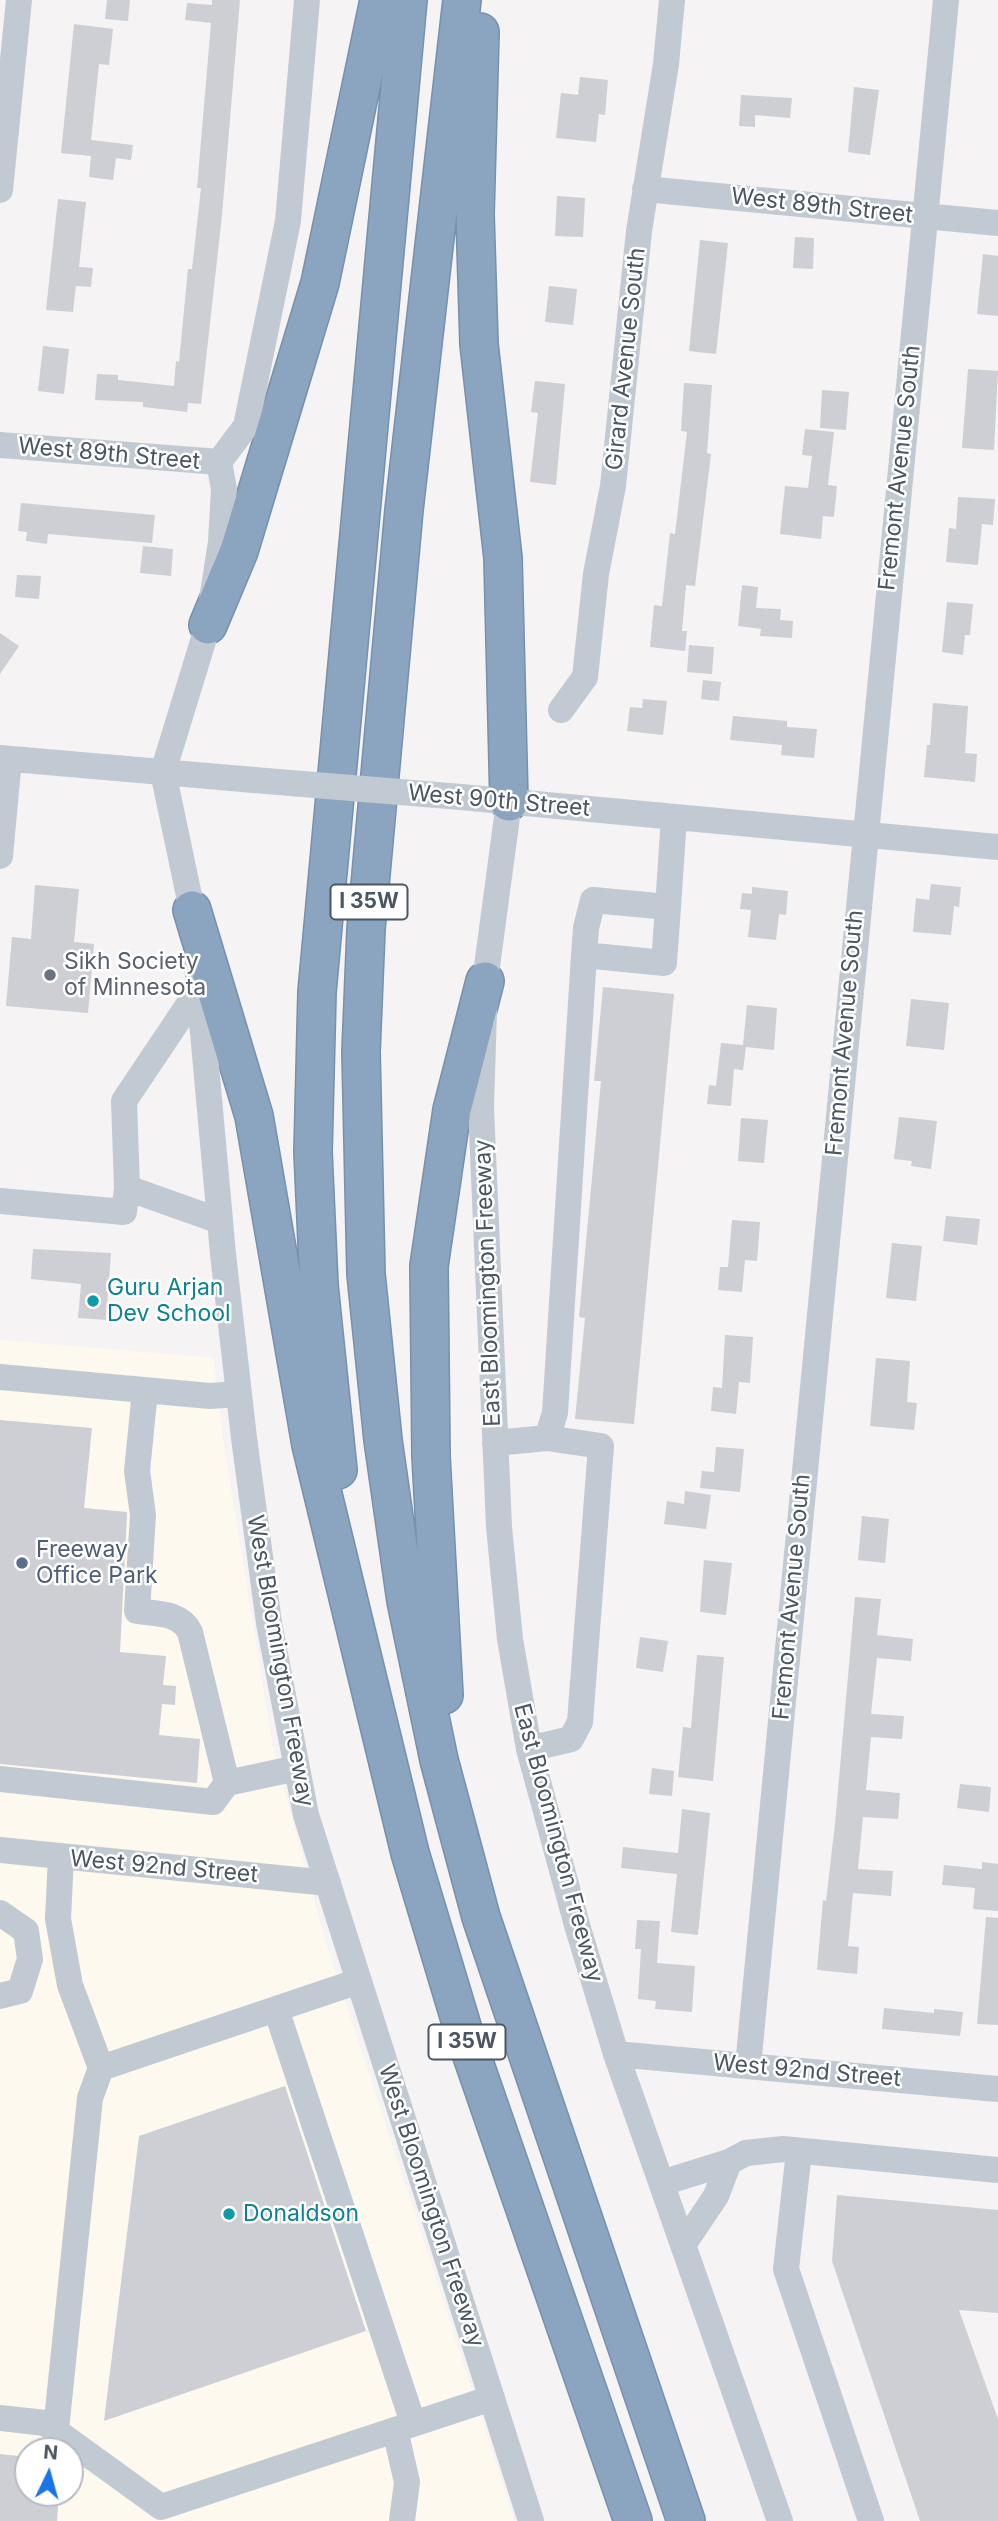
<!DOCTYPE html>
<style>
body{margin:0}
#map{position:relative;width:998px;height:2521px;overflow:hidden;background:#f5f3f3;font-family:Inter,sans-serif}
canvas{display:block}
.north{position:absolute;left:14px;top:2437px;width:70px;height:70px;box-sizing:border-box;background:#fff;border:2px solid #b7bbc0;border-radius:50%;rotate:5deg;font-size:19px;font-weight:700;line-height:28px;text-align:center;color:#4a5661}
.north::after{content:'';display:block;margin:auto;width:24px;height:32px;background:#1a73e8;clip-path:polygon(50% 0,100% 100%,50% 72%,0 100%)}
</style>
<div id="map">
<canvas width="998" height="2521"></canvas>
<div class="north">N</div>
</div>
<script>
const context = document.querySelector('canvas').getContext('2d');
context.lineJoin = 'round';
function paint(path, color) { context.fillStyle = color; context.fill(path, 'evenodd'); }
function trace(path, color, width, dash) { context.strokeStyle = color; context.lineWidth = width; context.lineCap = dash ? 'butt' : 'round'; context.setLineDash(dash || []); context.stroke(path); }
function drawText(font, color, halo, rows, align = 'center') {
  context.font = font + ' Inter,sans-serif'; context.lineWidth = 5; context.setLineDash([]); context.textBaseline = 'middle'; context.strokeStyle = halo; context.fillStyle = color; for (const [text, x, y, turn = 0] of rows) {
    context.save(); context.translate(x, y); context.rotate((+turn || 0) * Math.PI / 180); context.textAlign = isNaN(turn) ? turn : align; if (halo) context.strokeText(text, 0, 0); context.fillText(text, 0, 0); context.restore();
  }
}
const commercial = new Path2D(`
 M0,1340L214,1358L223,1439L273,1748L324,1936L515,2521H0ZM28,2451H70V2493H28Z`);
const building = new Path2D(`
 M107,0H130L128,21L105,19Z
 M212,0H240L222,215L201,404L188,403L187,412L143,407V402L95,400L97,374L118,375V380L174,386L176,361L179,362L188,269H192L201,188H197L211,23L185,20L187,3L212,5Z
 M74,24L113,29L109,65L99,64L91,140L133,145L131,160L116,158L113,180L89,177L91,156L61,153Z
 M580,77L608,80L605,115L599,114L596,142L556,138L561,93L578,95Z
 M854,87L879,90L870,155L848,152Z
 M741,95L792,98L790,118L755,115V127L739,126Z
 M557,196L585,198L583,237L555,236Z
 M58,199L86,202L79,267L93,268L91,287L76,286L73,312L46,310Z
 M795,237L814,238L813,269L793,268Z
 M700,240L728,243L716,354L689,351Z
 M983,254L998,256V316L977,314Z
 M549,286L577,289L573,325L545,322Z
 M43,346L69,349L64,394L38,391Z
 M968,369L998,371L994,450L962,448Z
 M535,381L565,384L556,485L530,482L538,413L531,412Z
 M684,383L712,385L707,453L711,454L695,586L686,585L682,631H687L685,651L650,647L654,605L662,606L670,533L675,534L687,432L681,431Z
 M822,390L849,392L846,430L820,428Z
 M805,429L834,432L828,485L837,486L834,517L823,516L821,539L780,534L785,486L808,488L812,456L802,455Z
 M958,497L995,499L993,525L982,524L978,565L946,562L949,528L956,529Z
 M21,503L155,515L152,543L48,534L47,544L26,541L27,532L18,531Z
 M143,546L173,549L171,576L140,573Z
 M17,575L41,576L39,599L15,597Z
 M742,585L758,587L756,608L781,609L780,620L793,621L792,638L760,636L761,629L738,626Z
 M947,602L973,604L970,635H965L963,655L942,652Z
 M0,633L19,646L0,674Z
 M689,645L714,647L712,674L687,672Z
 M703,680L721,682L719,701L701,699Z
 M643,699L667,701L663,735L627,731L630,707L642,708Z
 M933,703L968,706L965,753L977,754L975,782L924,777L927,745H930Z
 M733,716L787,721V727L817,729L814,758L781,755L782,745L730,740Z
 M931,884L961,887L959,907L954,906L951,935L913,932L916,898L929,900Z
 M35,885L79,889L74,942L94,944L88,1013L6,1006L12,937L31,939Z
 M752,887L788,891L786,915L779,914L776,940L748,937L751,910L740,909L742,893L752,894Z
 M603,987L674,994L634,1424L575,1419L585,1318L579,1317L601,1081H594Z
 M911,999L949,1003L944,1050L906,1046Z
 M747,1005L777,1008L774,1050L746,1047L743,1070L734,1069L731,1106L707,1104L709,1085L716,1086L721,1043L743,1045Z
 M899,1117L937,1121L931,1169L911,1166L912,1161L894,1159Z
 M741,1118L768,1120L764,1163L738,1161Z
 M946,1216L980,1219L977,1245L943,1241Z
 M732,1220L760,1222L757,1261L745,1260L742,1292L718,1290L720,1267H728Z
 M892,1243L922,1246L916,1301L886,1298Z
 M33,1249L111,1253L106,1320L78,1318L81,1284L31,1279Z
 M725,1335L753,1337L750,1383L739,1382L736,1414L711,1411L713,1387L722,1388Z
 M876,1358L910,1361L907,1402L917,1403L914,1430L870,1426Z
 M0,1420L92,1428L84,1508L127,1512V1516L120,1652L166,1656L163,1685L176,1686L175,1705L162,1704L159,1735L200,1739L197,1783L0,1764Z
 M716,1447L744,1449L740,1492L700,1488L702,1471L714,1472Z
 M685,1491L711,1495L706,1529L664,1524L667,1501L684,1504Z
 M862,1516L889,1519L885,1563L858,1560Z
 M704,1560L732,1563L726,1615L700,1612Z
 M855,1597L881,1599L877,1635L913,1639L911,1661L877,1658L871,1714L904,1716L902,1739L871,1737L866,1790L900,1793L898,1819L863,1817L858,1869L893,1871L891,1896L853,1893L848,1946L859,1947L857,1974L817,1970L823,1900L826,1901L835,1824Z
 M640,1637L668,1641L663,1672L636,1668Z
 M697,1655L724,1657L713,1781L678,1777L683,1727L691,1728Z
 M652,1768L674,1771L672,1796L649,1794Z
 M960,1784L991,1787L989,1812L957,1808Z
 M682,1809L710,1813L698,1935L671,1932L677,1874L621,1868L623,1847L678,1853Z
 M982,1862L998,1864V1911L973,1909L975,1888L942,1885L944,1865L982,1869Z
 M986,1917L998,1918V2025L977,2024Z
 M637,1920L660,1921L657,1963L695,1966L692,2012L655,2009L656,2001L638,1999L641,1949H635Z
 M884,2008L934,2013V2009L963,2012L960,2036L882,2029Z
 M285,2086L366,2331L104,2421L139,2136Z
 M837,2195L998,2210V2313L959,2310L998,2419V2521H920L832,2261Z
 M0,2454L28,2457V2493H59L57,2521H0Z`);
const minor = new Path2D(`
 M645,189L998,223
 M0,190L19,0
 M0,445L219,462
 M561,710L585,677L596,574L613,486L639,231L666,64L672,0
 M0,758L254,780
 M461,797L998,847
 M509,802L485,981L481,1107L499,1527L510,1639L529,1749L577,1925L616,2054L780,2521
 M0,856L9,759
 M194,928L192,910L163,772L208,625L221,542L224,489L219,462L246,426L288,221L307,0
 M584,955L664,963L668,907
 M197,966L223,1254L244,1438L269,1623L306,1815L531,2521
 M199,989L124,1101L127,1188L220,1221
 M0,1201L124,1212L127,1188
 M0,1377L210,1396L239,1394
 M145,1391L137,1471L143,1515L137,1611C157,1614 180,1612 190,1632L227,1783
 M495,1443L547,1438L555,1413L584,955L586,928L593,900L668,907L674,817
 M529,1749L571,1739L580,1722L601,1446L547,1438
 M0,1779L213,1802L227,1783L297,1768
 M0,1850L328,1883
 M61,1857L58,1919L70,1985L101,2068
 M0,1913L26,1931L30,1959L20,1991L0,1996
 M276,2009L413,2423
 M616,2054L998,2089
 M748,2066L946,0
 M799,2151L786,2269L871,2521
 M662,2183L729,2162L746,2153L783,2149L998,2170
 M683,2245L716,2196L729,2162
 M0,2418L45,2423L161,2507L492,2398
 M56,2430L90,2098L101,2068L359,1981
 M395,2430L407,2482L402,2521`);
const highway = new Path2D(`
 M462,0L404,510L366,929L361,1052L366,1274L383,1440L406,1601L439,1760L481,1917L686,2521
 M480,32L475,214L479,344L503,558L509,802
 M208,625L239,551L320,283L379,0
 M192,910L254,1116L311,1445L410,1853L464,2033L633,2521
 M338,1470L319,1285L313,1152L317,992L408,0
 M444,1695L431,1456L429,1266L452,1110L485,981`);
const minorBridge = new Path2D(`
 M254,780L461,797`);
const markers = [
 [50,975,7,"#6b7280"],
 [93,1301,7,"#0f9aa8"],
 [22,1563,7,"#5c6f8a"],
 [229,2214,7,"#0f9aa8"]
];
const shields = [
 [369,902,77],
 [467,2042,77]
];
const shieldNames = [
 ["I 35W",369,902],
 ["I 35W",467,2042]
];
const streetNames = [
 ["West 89th Street",822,206,6],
 ["Girard Avenue South",626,359,-84],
 ["West 89th Street",109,454,5],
 ["Fremont Avenue South",900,468,-84],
 ["West 90th Street",499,801,5],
 ["Fremont Avenue South",845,1033,-85],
 ["East Bloomington Freeway",488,1283,-92],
 ["Fremont Avenue South",792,1597,-85],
 ["West Bloomington Freeway",280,1661,80],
 ["East Bloomington Freeway",558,1843,75],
 ["West 92nd Street",164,1867,5],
 ["West 92nd Street",807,2071,5],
 ["West Bloomington Freeway",431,2206,72]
];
const worshipNames = [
 ["Sikh Society",64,962],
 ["of Minnesota",64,988]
];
const cultureNames = [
 ["Guru Arjan",107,1288],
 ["Dev School",107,1314],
 ["Donaldson",243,2214]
];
const serviceNames = [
 ["Freeway",36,1550],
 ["Office Park",36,1576]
];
paint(commercial, '#fdf9ef');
paint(building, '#cdcfd5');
trace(highway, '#7690ad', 40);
trace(minor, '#c1cad2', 26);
trace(highway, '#8ba5c1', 37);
trace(minorBridge, '#c1cad2', 26);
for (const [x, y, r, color] of markers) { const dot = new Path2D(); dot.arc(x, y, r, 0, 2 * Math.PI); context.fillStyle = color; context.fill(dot); trace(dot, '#fff', 2.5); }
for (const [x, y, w] of shields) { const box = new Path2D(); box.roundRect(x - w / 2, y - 17.5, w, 35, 5); context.fillStyle = '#fff'; context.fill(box); trace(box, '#4a5661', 2); }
drawText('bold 21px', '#4a5661', null, shieldNames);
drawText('23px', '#4a5661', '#fff', streetNames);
drawText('23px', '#5b616d', '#fff', worshipNames, 'left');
drawText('23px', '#0d838f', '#fff', cultureNames, 'left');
drawText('23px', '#4e5e75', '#fff', serviceNames, 'left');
</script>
